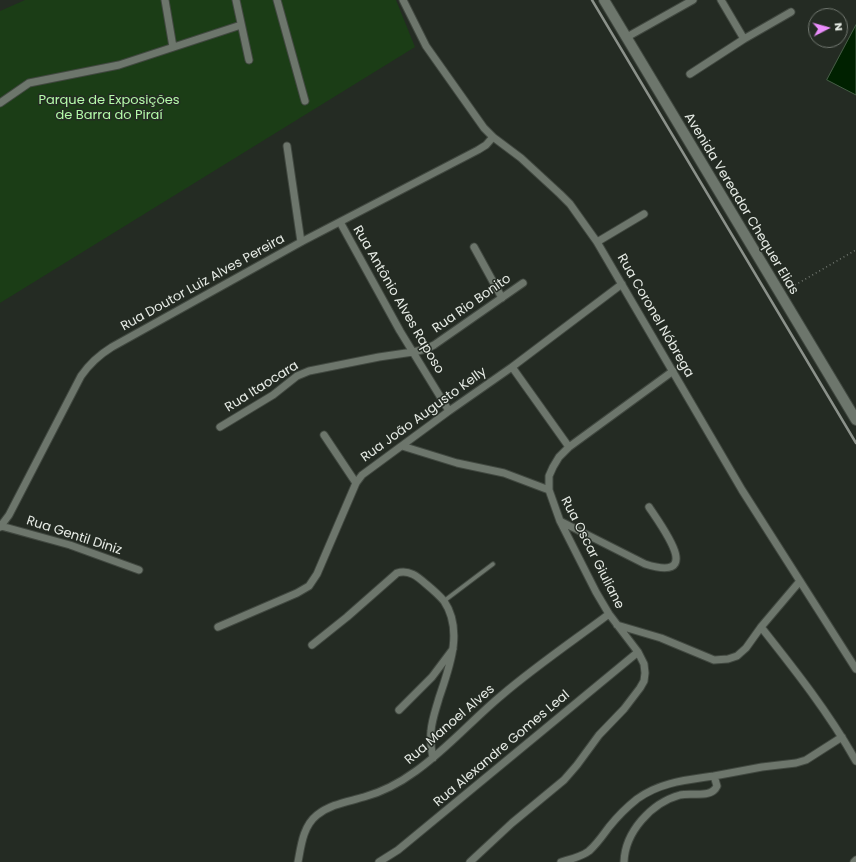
<!DOCTYPE html>
<meta charset="utf-8">
<style>
body{margin:0}
#map{position:relative;width:856px;height:862px;overflow:hidden;background:#242b23;font-family:Poppins,sans-serif}
canvas{display:block}
.north{position:absolute;left:808px;top:8px;width:40px;height:40px;box-sizing:border-box;background:#242b23;border:1px solid #727871;border-radius:50%;rotate:84deg;font-size:11px;font-weight:700;line-height:16px;text-align:center;color:#e6ebe5}
.north::after{content:'';display:block;margin:auto;width:14px;height:18px;background:#eb8dfc;clip-path:polygon(50% 0,100% 100%,50% 72%,0 100%)}
</style>
<div id="map">
<canvas width="856" height="862"></canvas>
<div class="north">N</div>
</div>
<script>
const context = document.querySelector('canvas').getContext('2d');
context.lineJoin = 'round';
function paint(path, color) { context.fillStyle = color; context.fill(path, 'evenodd'); }
function trace(path, color, width, dash) { context.strokeStyle = color; context.lineWidth = width; context.lineCap = dash ? 'butt' : 'round'; context.setLineDash(dash || []); context.stroke(path); }
function drawText(font, color, halo, rows, align = 'center') {
  context.font = font + ' Poppins,sans-serif'; context.lineWidth = 3; context.setLineDash([]); context.textBaseline = 'middle'; context.strokeStyle = halo; context.fillStyle = color; for (const [text, x, y, turn = 0] of rows) {
    context.save(); context.translate(x, y); context.rotate((+turn || 0) * Math.PI / 180); context.textAlign = isNaN(turn) ? turn : align; if (halo) context.strokeText(text, 0, 0); context.fillText(text, 0, 0); context.restore();
  }
}
const green = new Path2D(`
 M25,0H396L415,47L0,303V11Z`);
const water = new Path2D(`
 M856,25V95L827,80Z`);
const path = new Path2D(`
 M788,289L856,250`);
const service = new Path2D(`
 M444,601L493,564`);
const minor = new Path2D(`
 M165,0L173,47
 M236,0L249,60
 M277,0L305,101
 M403,0L426,46L484,128L493,137L521,158L560,194L570,204L597,242L742,490L856,669
 M721,0L744,39
 M627,37L693,0
 M690,74L744,39L791,12
 M0,103L29,83L119,65L241,25
 M287,146L301,242
 M340,222L400,331L449,411
 M597,242L644,214
 M474,247L502,298
 M512,367L569,447
 M220,427L273,395L297,376L309,371L379,357L413,352L426,349L434,345L523,283
 M324,435L356,483
 M402,446L457,463L504,473L549,490
 M560,521L645,564C705,583 662,527 649,507
 M1,526L70,545L139,570
 M0,527L9,515L81,376C90,363 99,355 112,347L301,242L478,150L486,145L493,137
 M617,625L661,638L714,660L728,659L737,656L746,648L761,627L800,581
 M218,627L297,593L309,586L317,574L356,483L362,475L449,411L512,367L622,284
 M761,627C795,670 829,713 856,761
 M312,645L347,617L397,573C409,569 418,577 426,584C432,589 439,595 444,601C464,631 449,668 439,698C436,709 432,719 431,731C430,740 431,749 433,758
 M399,710L432,677L453,649
 M714,776L762,767L796,763L806,760L842,737
 M298,862C301,846 303,826 317,815C331,804 347,802 364,797C382,792 401,782 416,771C446,750 473,719 502,695C536,666 573,641 609,614
 M379,862L398,850L415,836L638,652
 M470,862L512,823L564,780L577,765L599,735L624,709L640,688L644,681L645,673L644,664L638,652L609,614L596,592L560,521L549,490V476L553,467L559,457L569,447L673,371
 M561,862C571,859 581,857 589,851C597,844 603,835 609,827C617,817 627,807 637,799C660,782 687,780 714,776L717,786C711,799 692,792 680,795C651,803 625,832 624,862
 M854,862L856,860`);
const secondary = new Path2D(`
 M604,0L856,420`);
const rail = new Path2D(`
 M592,0L856,443`);
const parkNames = [
 ["Parque de Exposições",109,101],
 ["de Barra do Piraí",109,116]
];
const streetNames = [
 ["Avenida Vereador Chequer Elias",741,204,59],
 ["Rua Doutor Luiz Alves Pereira",203,283,-29],
 ["Rua Antônio Alves Raposo",398,300,60],
 ["Rua Rio Bonito",472,304,-35],
 ["Rua Coronel Nóbrega",655,316,60],
 ["Rua Itaocara",262,387,-32],
 ["Rua João Augusto Kelly",424,415,-36],
 ["Rua Gentil Diniz",74,536,18],
 ["Rua Oscar Giuliane",592,553,63],
 ["Rua Manoel Alves",450,725,-41],
 ["Rua Alexandre Gomes Leal",502,749,-40]
];
paint(green, '#1b3d16');
paint(water, '#002100');
trace(water, '#455e45', 1);
trace(service, '#414840', 5.5);
trace(minor, '#414840', 9);
trace(secondary, '#414840', 12);
trace(path, '#767c75', 1.5, [1, 3]);
trace(service, '#6d766c', 3.5);
trace(minor, '#6d766c', 7);
trace(secondary, '#6d766c', 10);
trace(rail, '#8b918a', 2.5);
drawText('13px', '#b4faa9', '#242b23', parkNames);
drawText('13px', '#e6ebe5', '#242b23', streetNames);
</script>
